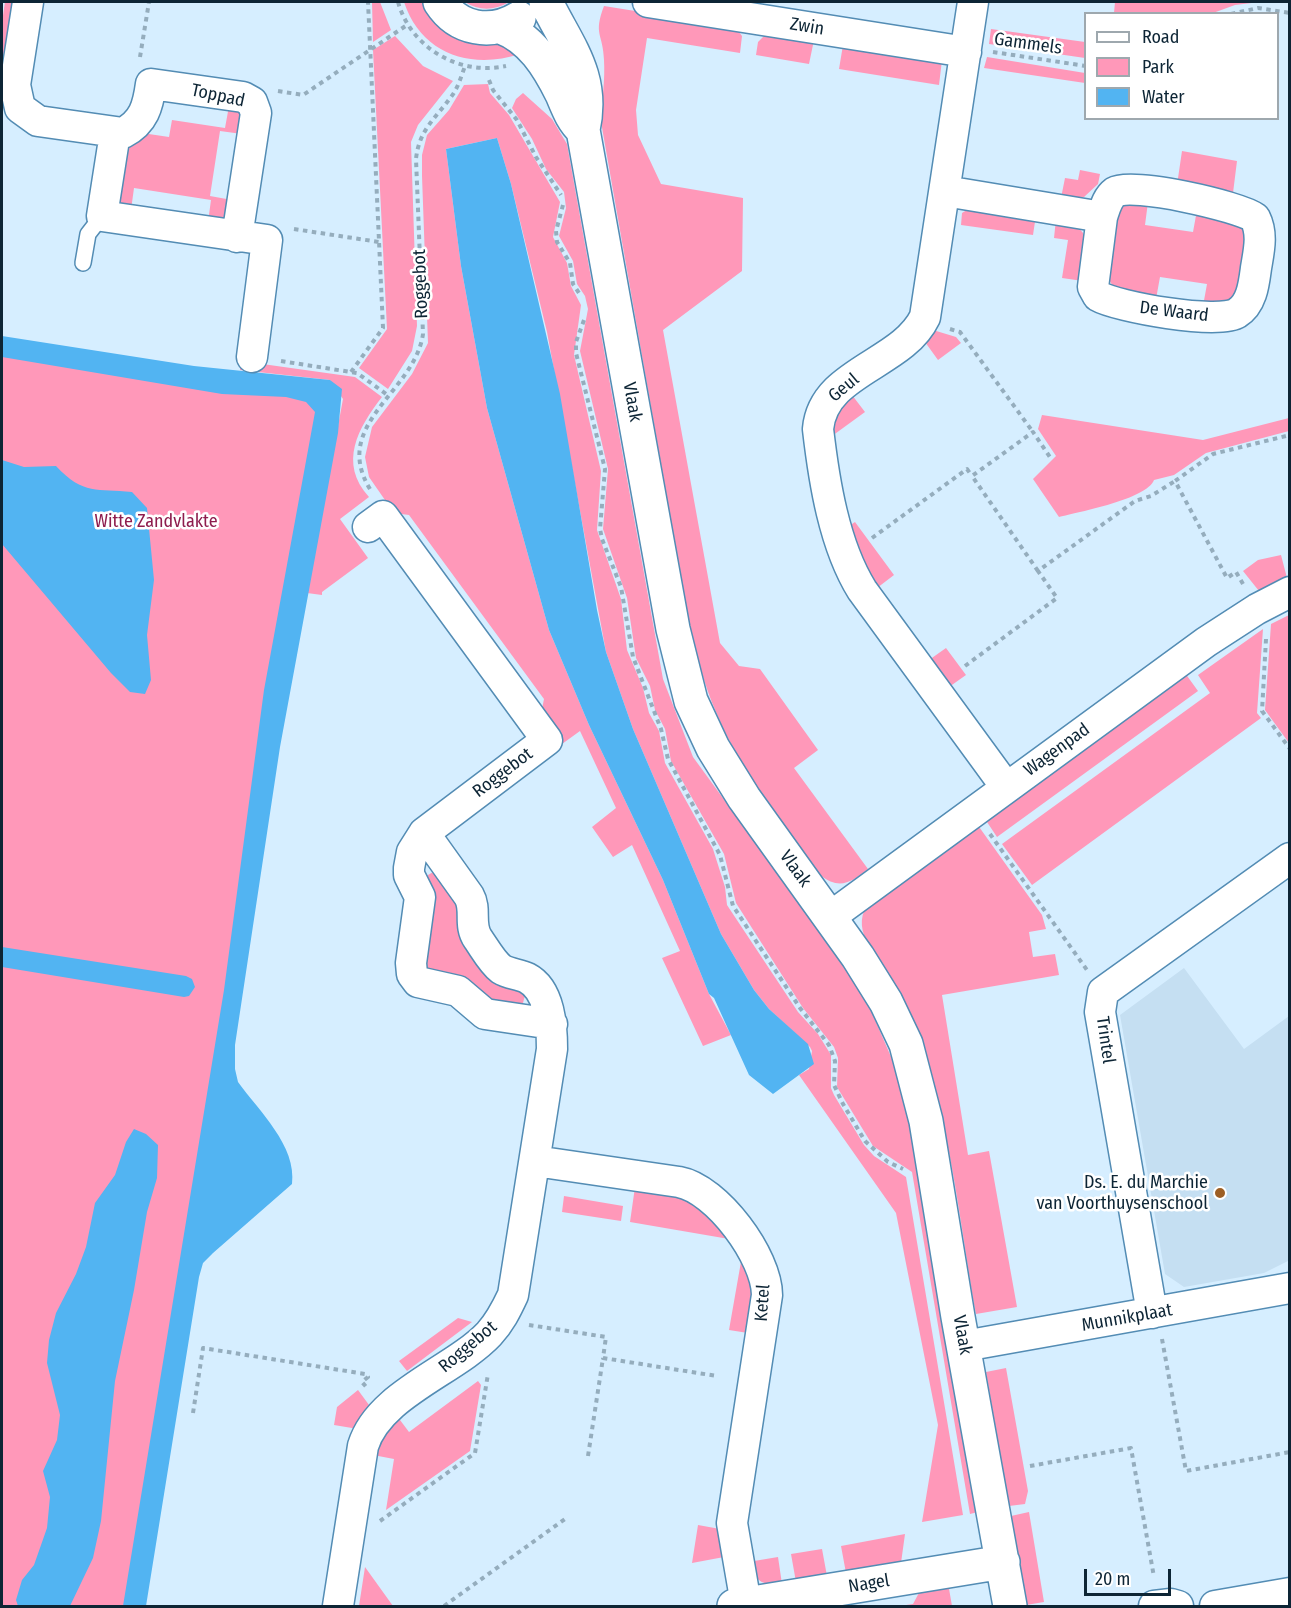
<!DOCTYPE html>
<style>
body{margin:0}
#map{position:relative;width:1291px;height:1608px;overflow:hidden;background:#d6eeff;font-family:"Fira Sans Condensed",sans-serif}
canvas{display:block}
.frame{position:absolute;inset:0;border:3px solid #0d2535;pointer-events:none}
.legend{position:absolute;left:1084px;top:12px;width:195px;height:108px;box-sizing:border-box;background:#fff;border:2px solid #9ea8ae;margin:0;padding:8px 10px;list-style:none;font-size:18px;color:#0d2535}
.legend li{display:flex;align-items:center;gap:12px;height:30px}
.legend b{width:30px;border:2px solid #9ea8ae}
.scale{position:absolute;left:1084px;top:1569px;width:87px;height:27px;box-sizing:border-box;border:3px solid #0d2535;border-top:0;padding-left:8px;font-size:18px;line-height:21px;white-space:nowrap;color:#0d2535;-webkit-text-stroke:4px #fff;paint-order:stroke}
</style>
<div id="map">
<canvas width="1291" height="1608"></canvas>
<div class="frame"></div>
<ul class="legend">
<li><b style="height:8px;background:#fff"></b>Road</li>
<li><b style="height:16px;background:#ff98b9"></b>Park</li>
<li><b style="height:16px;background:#52b4f2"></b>Water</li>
</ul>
<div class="scale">20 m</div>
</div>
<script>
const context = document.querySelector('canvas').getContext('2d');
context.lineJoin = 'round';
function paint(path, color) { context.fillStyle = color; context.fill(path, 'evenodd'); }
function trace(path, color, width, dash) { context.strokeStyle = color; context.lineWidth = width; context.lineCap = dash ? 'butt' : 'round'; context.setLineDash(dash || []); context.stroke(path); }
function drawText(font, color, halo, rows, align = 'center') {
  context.font = font + ' "Fira Sans Condensed",sans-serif'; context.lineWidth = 5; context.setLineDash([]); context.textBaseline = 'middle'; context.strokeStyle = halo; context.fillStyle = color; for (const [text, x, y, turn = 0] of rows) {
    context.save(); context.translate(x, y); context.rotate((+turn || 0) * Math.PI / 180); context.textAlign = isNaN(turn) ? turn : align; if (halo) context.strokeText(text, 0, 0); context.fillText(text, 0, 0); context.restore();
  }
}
const built = new Path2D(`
 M1184,968L1244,1049L1289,1016L1290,1260L1264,1273L1184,1287L1165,1274L1120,1015Z`);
const green = new Path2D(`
 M5,2H17L5,109L2,108V22Z
 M372,2H380L391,30L373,42Z
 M404,2H427L520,54C471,70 421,54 404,2Z
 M465,2H509C494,11 479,11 465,2Z
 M1115,2H1260L1235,5L1213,13H1114Z
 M604,6L735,27L742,36L740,53L647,38L636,110L638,135L661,184L743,198L742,271L663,330L720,643L739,666L760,669L818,750L794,768L868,869C851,883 839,890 820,875C784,823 740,771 716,712C704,684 696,654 689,624L600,116C603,97 605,79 604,60C603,33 593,35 604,6Z
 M991,29L1085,42V58L989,44Z
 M767,33L814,40L809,64L756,55L758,42Z
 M395,36L423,66L453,81L418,125L411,142L417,326L412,351L388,389L359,368L387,329L373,50Z
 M843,45L942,60L939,85L839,69Z
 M987,57L1085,73V83L984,68Z
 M488,84L490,93L509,115L560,202L553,237L567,263L571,286L581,305L574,355L601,471L597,530L621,599L627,650L643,688L649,713L659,731L665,763L713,849L725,887L727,905L798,1012L818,1034L831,1055V1088L834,1095L864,1145L874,1156L906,1177L963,1515L922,1522L938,1425L896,1213L799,1075L809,1069L812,1051L810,1047L769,1009L754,990L721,934L633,729L606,652L547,332L511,184L497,138L446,149L461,266L487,408L549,630L589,725L663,880L709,994L731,1035L703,1046L662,958L680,951L632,845L613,857L592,827L616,808L580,731L562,744L541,714L544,699L409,515L394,513L369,477L365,457L372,427L412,374L428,343L422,176V155L427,135L449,110L464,85Z
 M523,93L552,119L567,144L663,679L693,757L838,956L869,1006L895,1066L911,1128L978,1512L970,1514L912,1172L873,1146L837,1087L838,1058L834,1047L803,1008L736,903L724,854L671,761L665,729L655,710L650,686L636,658L627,598L603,529L608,469L580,351L588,309L585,296L577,284L573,261L559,236L566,208L564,192L546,169L532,139L512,108L516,99Z
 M229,106L241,111L242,134L220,131L210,196L232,200L226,219L208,222L211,200L134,188L131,210L117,203L123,149L142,133L169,137L172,120L225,128Z
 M1182,151L1237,161L1233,193L1177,185Z
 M1080,170L1100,174L1098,184L1084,197L1061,198L1065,178L1078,180Z
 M1131,202H1148L1145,225L1193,232L1197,210L1247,227L1242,290L1232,303L1203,306L1207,284L1160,277L1156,299C1138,295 1114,296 1108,277L1116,214L1122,206Z
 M970,208L1036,215L1033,235L961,225L962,213Z
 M1056,219C1097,229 1087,246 1083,281L1062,278L1068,240L1054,238Z
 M933,330L956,337L961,343L938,360L925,342Z
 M2,343L316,389L331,410L139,1606H2Z
 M241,361L355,377L382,397C358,428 338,463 369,497L340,519L368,558L322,592V595L307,593L343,399L330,380L240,370Z
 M852,395L865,412L832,436L837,409Z
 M1042,415L1203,440L1289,418V431L1206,453L1174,475L1154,480C1147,499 1079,512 1059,517L1033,479L1056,456L1038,429Z
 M855,522L894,575L877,588L866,574L849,526Z
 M1281,555L1287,578L1259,591L1243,571L1258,560Z
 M1289,615V743L1265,710L1271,624Z
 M1263,629L1257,713L1261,718L1032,885L1002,844L1210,693L1198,675Z
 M946,648L966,675L949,687L929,660Z
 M1185,673L1198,691L997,837L985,819Z
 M977,824L1042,915L1046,929L1029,932L1033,957L1055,954L1059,975L942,995L968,1155L989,1151L1017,1307L976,1314C956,1203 948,1082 892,982C879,957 850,933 867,905Z
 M438,869L514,983L525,995L522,1007L490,1005L431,976L420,962L425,883L428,875Z
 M635,1187L697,1200L729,1239L630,1222Z
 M564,1196L623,1206L621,1221L562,1212Z
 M742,1256L754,1281L748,1333L729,1330Z
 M458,1318L472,1322L407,1371L399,1361Z
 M1006,1368L1028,1491L1025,1504L1009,1506L986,1372Z
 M478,1381L481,1385L470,1451L386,1510L394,1459L373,1455L375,1446L397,1416L409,1432Z
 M358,1390L372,1409L358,1429L334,1425L337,1407Z
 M1029,1512L1044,1602L1026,1605L1011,1516Z
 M698,1525L720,1529L724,1557L692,1563Z
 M905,1534L901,1563L846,1573L841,1546Z
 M822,1549L827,1576L796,1582L791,1554Z
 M778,1557L782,1584C762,1586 755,1581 748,1562Z
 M365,1567L393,1606H359Z
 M948,1583L952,1606H899L913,1604L920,1591Z`);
const water = new Path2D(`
 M497,138L511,184L560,394L597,610L606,652L633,729L721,934L754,990L769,1009L808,1044L814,1064L773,1094L749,1075L714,998L709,994L663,880L589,725L549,630L487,408L461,266L446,149Z
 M2,336L194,366L330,380L342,389L338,433L280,747L235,1045V1069L238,1082C259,1111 297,1146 292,1184L213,1253L203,1263L199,1277L146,1606H123L224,990L264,690L315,412L306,402L286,397L222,394L2,357Z
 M2,460L24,467L56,466C84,496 97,488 132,492L147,508L154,580L147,635L151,680L145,694L130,692L111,673L2,544Z
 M2,947L186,976L192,979L195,987L189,996L184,997L2,967Z
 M134,1129L146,1134L158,1145L157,1178L147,1212L134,1290L115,1381L101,1521L93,1558L70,1606H18L16,1600L22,1580L34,1565L47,1528L50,1497L43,1471L57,1440L60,1415L47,1363L49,1340L56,1313L76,1274L86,1247L95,1203L115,1175L126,1142Z`);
const path = new Path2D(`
 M398,2C411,48 459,76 506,66
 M1231,14L1258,8L1290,13
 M993,52L1086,66
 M140,57L149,2
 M489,80L493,90L517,120L536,157L561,195
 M278,91L303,95L407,25
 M563,205L556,231L557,242L570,263L573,284L579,293
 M294,229L379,242
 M584,320L576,342V353L605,469L600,529L602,539L621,587L633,657L661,729L668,759L720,855L733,906L800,1008L829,1045L835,1061L834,1085L843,1104L865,1141L888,1162L903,1169
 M950,329L960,332L1033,432
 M281,361L357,373L389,396
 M351,372L383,328L368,2
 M370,489C330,424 415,392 423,334L416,159C419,130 435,119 451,97C458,88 461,77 465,66
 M872,538L967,469L972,476
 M1038,571L972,476L1033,432L1052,460
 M1243,584L1236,572L1227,578L1175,481L1213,454L1290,435
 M1266,639L1262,711L1290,749
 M965,666L1057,598L1038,571L1135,501L1151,496L1175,481
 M990,834L1087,970
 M529,1325L606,1337L603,1358L717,1376
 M1162,1339L1186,1471L1290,1452
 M193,1413L203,1348L365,1374L368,1377L362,1382L368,1389
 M588,1456L603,1358
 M1030,1466L1131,1448L1154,1577
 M380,1521L475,1453L488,1374
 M444,1606L565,1519`);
const service = new Path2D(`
 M83,263L88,234L102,216`);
const minor = new Path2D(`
 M28,2L15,85L20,108L38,121L123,133C144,122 148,106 151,84L243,97L252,102L256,113L237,237
 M648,2L966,52
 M973,2L925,317C902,365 823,371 818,429C824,481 834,545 862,590L1006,787
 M115,133L102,216L267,240L252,357
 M945,191L1102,217C1105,208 1107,198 1115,192C1131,182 1239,206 1255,218C1263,234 1259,250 1256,268C1254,283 1252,304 1237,313C1219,325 1117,307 1098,296L1093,287L1102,217
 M368,527L383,516L547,740L424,833L412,852L409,868V875L420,897L411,963L412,974L418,982L458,991L485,1014L552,1024
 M830,917L1206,642L1257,609L1290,592
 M535,1161L679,1182C717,1189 767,1257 767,1295L732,1523L746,1604
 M1152,1313L1100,1012L1103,992L1290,858
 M964,1346L1290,1288
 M338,1606L363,1446C379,1394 454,1371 489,1334C500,1322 506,1310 513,1295L552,1049C552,1027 550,990 527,978C519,974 509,974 501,969C492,962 485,949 478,939C468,925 477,910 469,896L424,833
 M1154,1606L1171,1604L1178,1606
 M1215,1606L1290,1593`);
const tertiary = new Path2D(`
 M440,2C458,30 491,35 519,18
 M546,2C568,47 595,76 583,130L673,629L691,701L713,748L744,798L858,957L886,1002L906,1044L926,1121L958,1317L1010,1606
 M501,27C531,38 548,66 562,94C568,108 572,120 583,130
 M734,1606L1003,1562`);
const markers = [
 [1220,1193,6,"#9d5f25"]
];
const streetNames = [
 ["Zwin",807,27,9],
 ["Gammels",1028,44,8],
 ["Toppad",218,96,12],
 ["Roggebot",421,284,-92],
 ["De Waard",1174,312,7],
 ["Geul",844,388,-40],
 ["Vlaak",632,402,80],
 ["Wagenpad",1057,750,-36],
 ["Roggebot",503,773,-37],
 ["Vlaak",795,869,54],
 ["Trintel",1105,1040,82],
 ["Ketel",763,1303,-86],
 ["Munnikplaat",1127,1318,-10],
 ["Vlaak",962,1335,80],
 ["Roggebot",468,1347,-40],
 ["Nagel",869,1584,-9]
];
const parkNames = [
 ["Witte Zandvlakte",156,522]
];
const poiNames = [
 ["Ds. E. du Marchie",1208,1183],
 ["van Voorthuysenschool",1208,1204]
];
paint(built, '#c5dff2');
paint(green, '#ff98b9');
paint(water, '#52b4f2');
trace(service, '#538cb4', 18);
trace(minor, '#538cb4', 33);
trace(tertiary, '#538cb4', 36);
trace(path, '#95adbd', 4, [4.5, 4.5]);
trace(service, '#fff', 15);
trace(minor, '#fff', 30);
trace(tertiary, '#fff', 33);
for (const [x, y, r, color] of markers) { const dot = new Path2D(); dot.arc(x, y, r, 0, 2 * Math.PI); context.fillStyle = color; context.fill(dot); trace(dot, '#fff', 2); }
drawText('18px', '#0d2535', '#fff', streetNames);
drawText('18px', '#8e1d4e', '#fff', parkNames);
drawText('18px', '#0d2535', '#fff', poiNames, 'right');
</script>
